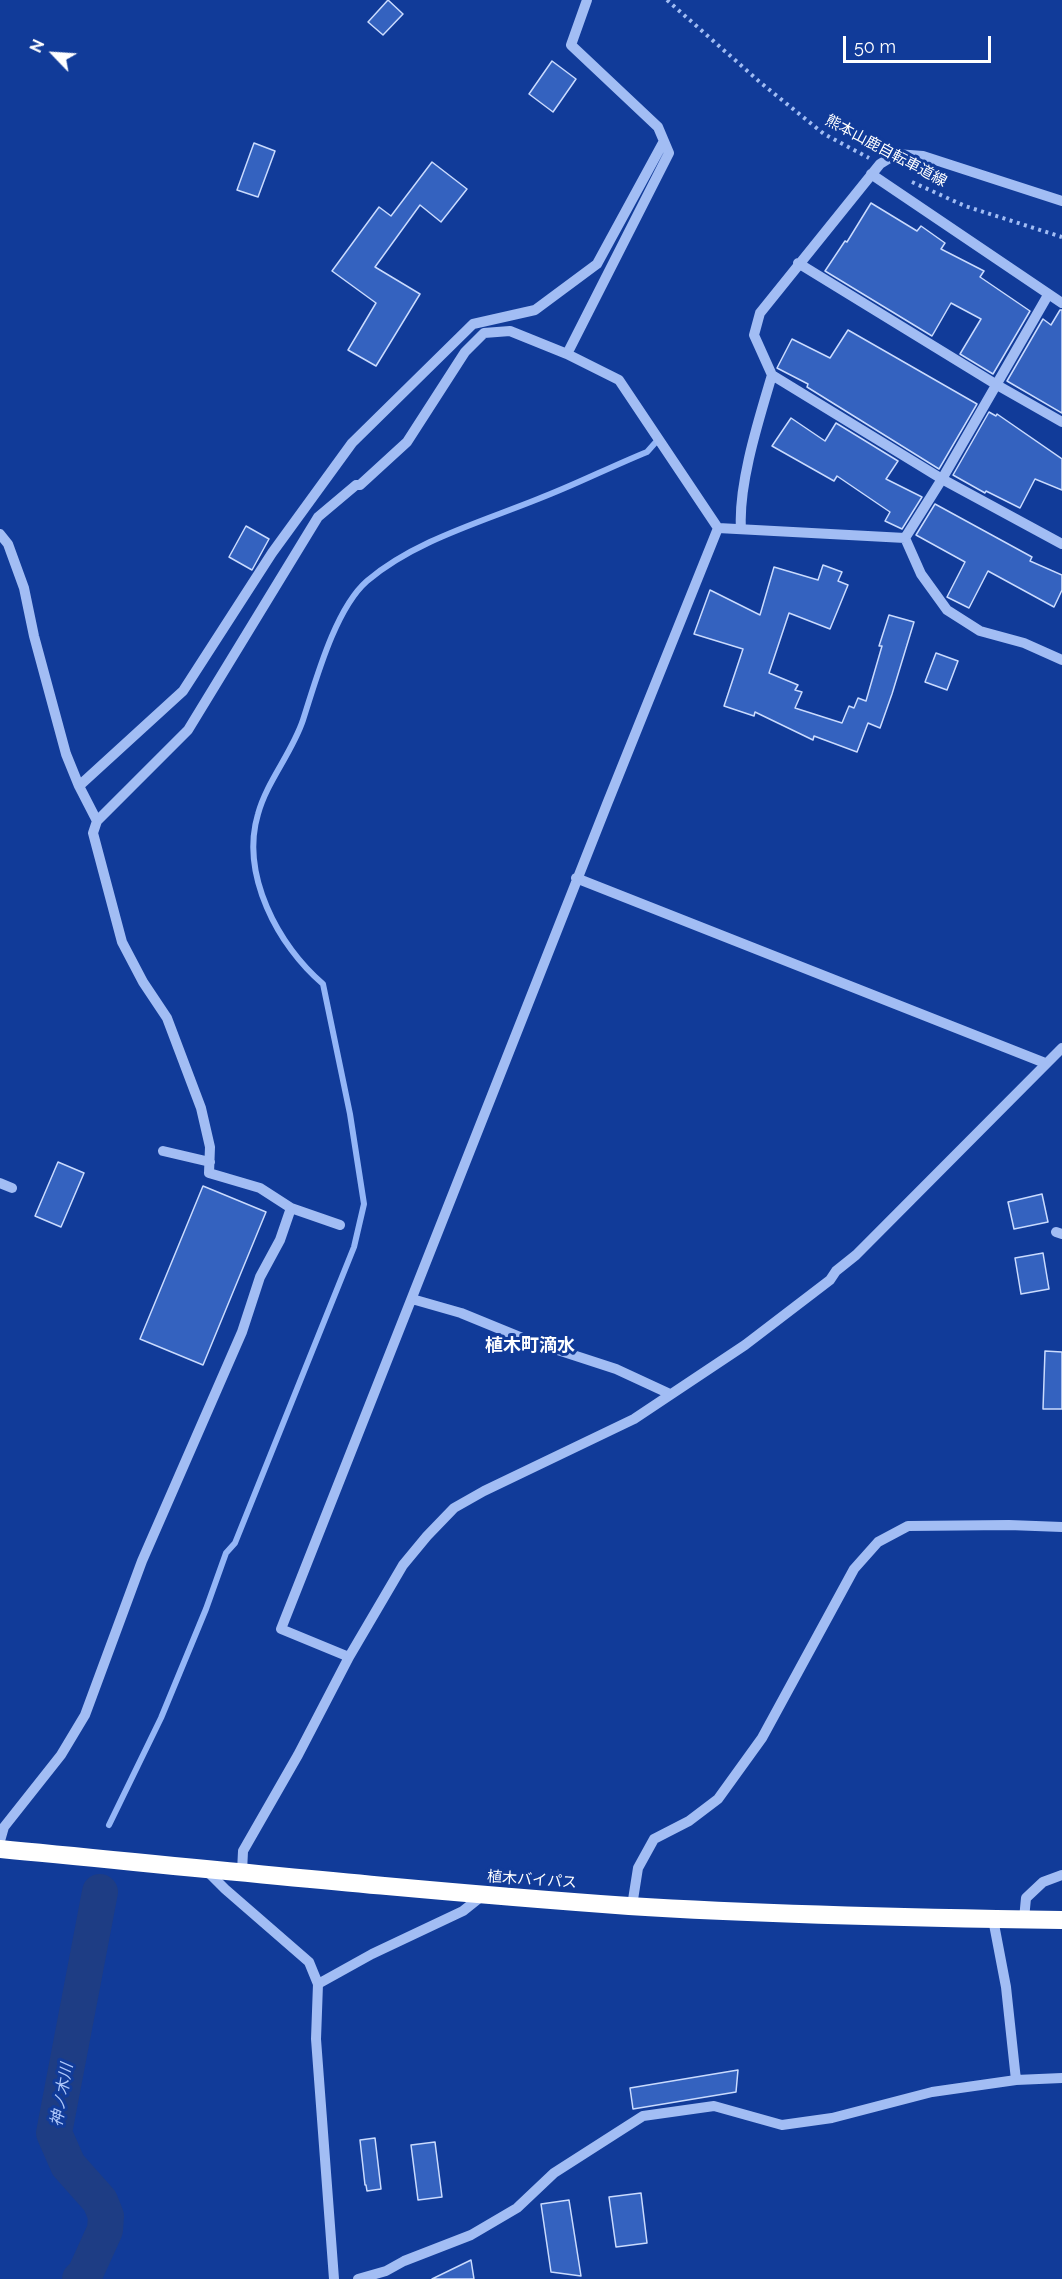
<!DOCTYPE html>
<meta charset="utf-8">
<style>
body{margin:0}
#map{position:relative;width:1062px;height:2279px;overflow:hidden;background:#113b99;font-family:Raleway,sans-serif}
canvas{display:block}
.north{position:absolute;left:24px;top:24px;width:60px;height:60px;-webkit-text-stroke:4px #113b99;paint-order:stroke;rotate:295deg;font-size:16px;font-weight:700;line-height:24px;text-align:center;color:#fff}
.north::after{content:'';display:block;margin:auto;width:21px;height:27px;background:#fff;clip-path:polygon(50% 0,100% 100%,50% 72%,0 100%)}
.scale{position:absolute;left:843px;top:36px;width:148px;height:27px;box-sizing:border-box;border:3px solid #fff;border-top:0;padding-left:8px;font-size:18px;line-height:21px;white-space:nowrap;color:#fff;-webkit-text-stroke:4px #113b99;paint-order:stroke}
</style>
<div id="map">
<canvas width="1062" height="2279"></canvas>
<div class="north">N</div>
<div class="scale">50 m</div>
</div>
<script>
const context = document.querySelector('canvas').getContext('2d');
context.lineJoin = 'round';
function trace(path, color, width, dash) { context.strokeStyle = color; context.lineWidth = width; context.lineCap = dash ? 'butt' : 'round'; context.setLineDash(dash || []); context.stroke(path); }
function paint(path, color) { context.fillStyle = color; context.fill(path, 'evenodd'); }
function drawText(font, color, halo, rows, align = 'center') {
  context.font = font + ' Raleway,"Noto Sans JP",sans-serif'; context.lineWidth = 6; context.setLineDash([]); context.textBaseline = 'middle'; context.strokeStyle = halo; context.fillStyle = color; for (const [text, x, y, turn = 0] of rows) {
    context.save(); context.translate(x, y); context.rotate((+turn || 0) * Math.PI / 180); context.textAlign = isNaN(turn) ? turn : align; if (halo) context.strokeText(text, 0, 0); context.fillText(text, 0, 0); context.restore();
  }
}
const stream = new Path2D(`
 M109,1825L161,1718L206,1609L226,1553L235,1543L354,1247L364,1204L350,1114L323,984C278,946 240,874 258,814C267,781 292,753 303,720C316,680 335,609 367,581C414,541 481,522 538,499C575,485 610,467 647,452L655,443`);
const river = new Path2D(`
 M80,2279L85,2274L105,2230L106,2216L100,2201L68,2165L54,2133L100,1892`);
const building = new Path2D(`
 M388,0L403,14L383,35L368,22Z
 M552,61L576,79L553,112L529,94Z
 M254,143L275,151L258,197L237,190Z
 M432,162L467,189L441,222L420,205L375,267L420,294L376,366L348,350L376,303L332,271L379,207L391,216Z
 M871,203L917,231L921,226L945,243L941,249L984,271L980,277L1030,311L993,374L960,354L981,319L951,303L932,336L825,271L845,241L847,242Z
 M1060,310H1062V413L1007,381L1043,319L1051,325Z
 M848,330L977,404L939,469L807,387L808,384L777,368L792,339L830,358Z
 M989,412L996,416L997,414L1062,459V490L1035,479L1020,508L986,491L985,493L953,475Z
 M791,418L825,441L836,423L898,461L886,479L922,497L902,529L885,521L890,512L837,476L834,481L772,446Z
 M935,504L1032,557L1030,561L1062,575V590L1054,607L988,571L969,608L947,597L965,562L916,535Z
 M246,526L269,539L252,570L229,557Z
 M823,565L842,572L838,581L848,585L830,629L789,613L769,673L798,685L795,690L802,692L795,708L842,723L849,706L854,708L858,698L866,701L882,646H879L889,615L914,622L892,694L880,728L868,723L857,752L814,736L813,740L755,712L754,716L724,706L743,649L694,634L710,590L760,615L774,567L818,580Z
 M936,653L958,661L947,690L925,682Z
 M58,1162L84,1173L61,1227L35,1216Z
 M203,1186L266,1212L203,1365L140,1339Z
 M1042,1194L1048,1222L1014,1229L1008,1202Z
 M1043,1253L1049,1289L1021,1294L1015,1258Z
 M1045,1351L1062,1352V1409H1043Z
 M738,2070L736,2092L633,2109L630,2088Z
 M375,2138L381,2189L367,2191L366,2185H365L360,2140Z
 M435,2142L442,2197L418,2200L411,2145Z
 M641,2193L647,2243L616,2247L609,2197Z
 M569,2200L581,2276L551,2272L541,2204Z
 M471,2260L474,2279H432Z`);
const path = new Path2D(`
 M667,0L761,83L824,134L869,158
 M912,182L965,206L1062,237`);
const minor = new Path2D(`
 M871,174L1062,303
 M798,263L997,385L1062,422
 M567,354L669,153L658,127L571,45L587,0
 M772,375L942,479L1062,544
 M718,528L905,538L921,574L947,610L980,631L1024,643L1062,660
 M741,529C738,484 759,419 772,375L754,335L760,313L880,164L896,154L923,156L1062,201
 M0,534L8,544L24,588L34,636L66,754L79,786L97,821
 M905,538L942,479L1048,295
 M79,786L183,691L272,553L352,443L473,324L535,310L597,264L664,141
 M576,878L1045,1063
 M163,1151L210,1162
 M0,1183L12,1188
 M291,1208L340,1225
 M1056,1232L1062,1234
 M412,1299L461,1313L527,1340L616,1369L670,1394
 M349,1657L281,1629C425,1261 570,894 718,528
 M0,1841L4,1827L61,1755L85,1715L142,1561L242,1332L260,1277L280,1240L291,1208L260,1188L209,1173L210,1147L201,1108L167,1018L143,982L122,942L93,833L97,821L188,730L318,517L356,485H360L407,442L465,352L484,333L510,331L567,354L619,380L718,528
 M205,1869L225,1889L309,1962L318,1984L316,2039L334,2279
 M242,1872L243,1851L298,1755L349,1657L403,1565L427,1536L454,1508L484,1491L634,1419L745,1345L830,1280L836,1271L856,1255L1062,1048
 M632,1906L638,1868L654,1839L689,1821L718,1799L762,1738L854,1569L878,1542L908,1526L1009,1525L1062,1527
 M993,1919L1006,1987L1016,2080
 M1024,1919L1026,1898L1043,1882L1062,1875
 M318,1984L372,1954L463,1911L483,1895
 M358,2279L386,2271L404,2261L471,2235L517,2208L554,2173L643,2116L714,2106L782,2125L832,2118L932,2092L1016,2080L1062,2078`);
const highway = new Path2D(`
 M0,1849C209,1869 419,1891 629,1906C773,1915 918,1918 1062,1920`);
const streetNames = [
 ["熊本山鹿自転車道線",886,151,28],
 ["植木バイパス",532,1880,4]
];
const waterNames = [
 ["神ノ木川",62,2095,-80]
];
const quarterNames = [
 ["植木町滴水",530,1346]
];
trace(stream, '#94b6f7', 6);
trace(river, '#1e3d84', 36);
paint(building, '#3462bf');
trace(building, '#cadbfe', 1.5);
trace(path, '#a2bdf4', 4, [3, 4.5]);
trace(minor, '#a2bdf4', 10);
trace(highway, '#fff', 18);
drawText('15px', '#fff', '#113b99', streetNames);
drawText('italic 16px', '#afc8fb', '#113b99', waterNames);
drawText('bold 18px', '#fff', '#113b99', quarterNames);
</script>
